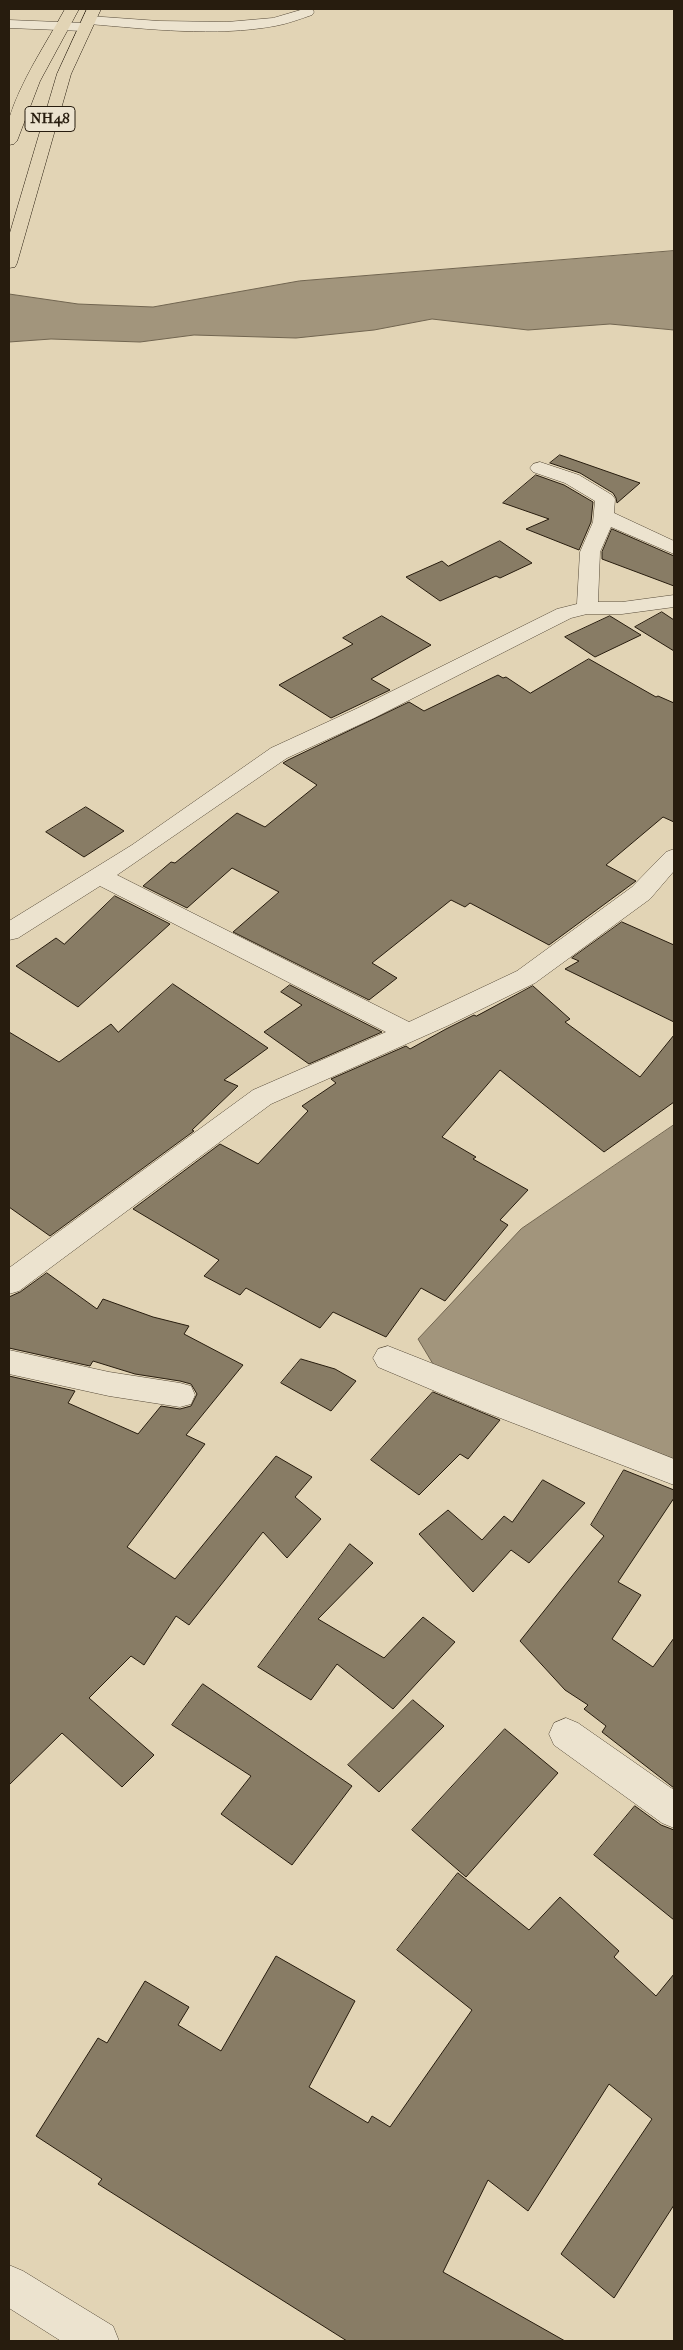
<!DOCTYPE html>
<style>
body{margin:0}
#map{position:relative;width:683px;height:2350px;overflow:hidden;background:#e2d4b5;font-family:"IM FELL French Canon",serif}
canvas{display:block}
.frame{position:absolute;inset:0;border:10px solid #271c0e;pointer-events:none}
</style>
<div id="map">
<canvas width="683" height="2350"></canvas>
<div class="frame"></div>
</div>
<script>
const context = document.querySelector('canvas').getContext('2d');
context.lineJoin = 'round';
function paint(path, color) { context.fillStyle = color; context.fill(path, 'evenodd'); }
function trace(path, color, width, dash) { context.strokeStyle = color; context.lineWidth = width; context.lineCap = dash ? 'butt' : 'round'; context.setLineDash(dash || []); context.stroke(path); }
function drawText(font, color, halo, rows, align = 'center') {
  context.font = font + ' "IM FELL French Canon",serif'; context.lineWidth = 5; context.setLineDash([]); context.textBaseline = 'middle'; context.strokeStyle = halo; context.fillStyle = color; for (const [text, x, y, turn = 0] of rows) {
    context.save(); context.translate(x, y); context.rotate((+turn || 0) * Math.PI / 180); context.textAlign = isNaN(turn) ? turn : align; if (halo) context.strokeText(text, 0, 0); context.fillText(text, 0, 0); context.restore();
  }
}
const water = new Path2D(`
 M674,251V330L610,324L528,330L432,319L374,330L296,338L194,335L140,342L51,339L9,342V294L78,304L153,307L299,281Z
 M674,1125V1459L436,1369L418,1339L521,1229Z`);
const building = new Path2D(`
 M560,455L640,483L617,503L616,498L613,493L580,473L550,463Z
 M536,475L564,485L593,502L591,522L579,550L526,529L549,519L503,503Z
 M612,529L674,556V586L602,559V552Z
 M500,541L532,563L500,578L496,576L440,601L406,577L442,561L448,566Z
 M662,612L674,620V651L635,627Z
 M382,616L431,645L371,679L390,690L331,718L279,685L353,644L343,638Z
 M610,616L641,635L595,657L565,637Z
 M589,659L656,697L658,696L674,703V822L663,817L606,865L636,881L549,945L470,903L465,907L451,900L372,963L397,978L369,1000L233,932L279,892L232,868L187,908L143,886L171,862L175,863L237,813L265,827L317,785L283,763L288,760L409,702L424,711L498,675L503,678L506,677L530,693Z
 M86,807L124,831L84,857L46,832Z
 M115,896L170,924L78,1007L16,966L56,938L64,944Z
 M622,922L674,945V1022L565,969L579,961L572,958Z
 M173,984L268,1048L224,1080L238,1086L192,1130L194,1131L50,1236L9,1207V1032L59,1062L111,1024L118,1032Z
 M290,985L382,1032L309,1064L264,1032L302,1005L281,992Z
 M533,986L570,1019L565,1022L640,1077L674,1035V1102L604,1152L500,1070L442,1137L476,1157L473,1159L528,1190L500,1220L508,1225L445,1301L421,1288L386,1337L333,1312L320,1328L246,1288L240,1295L204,1276L219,1260L133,1209L220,1144L258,1164L308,1111L302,1106L336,1083L331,1079L406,1046L410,1049L446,1029L474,1015L476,1016Z
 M47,1273L97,1309L103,1299L153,1317L189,1326L184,1334L243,1365L186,1435L205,1444L127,1547L175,1579L276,1456L312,1477L295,1497L321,1519L287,1558L263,1532L189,1625L176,1616L144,1665L131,1656L89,1698L154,1755L122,1787L62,1733L9,1785V1376L75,1391L68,1403L138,1434L161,1406L180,1409L191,1406L197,1394L191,1384L180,1381L135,1374L93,1361L90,1366L9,1348V1297L20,1292Z
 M301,1359L335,1369L356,1381L331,1411L281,1383Z
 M433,1392L500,1420L468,1459L460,1454L419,1495L371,1460Z
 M624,1470L674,1490V1498L618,1582L641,1595L612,1639L653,1667L674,1638V1788L602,1732L606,1726L584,1709L588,1705L565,1690L520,1641L604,1536L591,1525Z
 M543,1480L585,1503L529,1563L511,1550L473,1592L419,1534L448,1510L482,1540L504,1516L512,1522Z
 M350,1544L373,1563L318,1619L384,1658L423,1617L455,1642L393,1709L337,1664L311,1700L258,1667Z
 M203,1684L352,1786L292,1865L221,1814L251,1776L172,1725Z
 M413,1700L444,1726L379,1792L348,1765Z
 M505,1729L558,1773L466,1877L412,1830Z
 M635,1806L661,1825L674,1830V1920L594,1855Z
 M458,1873L529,1930L560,1897L619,1951L614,1957L656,1996L674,1974V2205L614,2298L561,2254L652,2119L609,2084L528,2211L488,2180L443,2272L565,2341H347L98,2184L102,2179L36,2136L98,2038L107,2043L145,1981L189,2007L178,2025L221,2051L276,1956L355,2001L309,2087L368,2123L372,2116L390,2127L472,2010L397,1950Z`);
const minor = new Path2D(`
 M304,9H312L314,12L312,15C300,19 287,24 275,26C215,37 149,29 89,24L91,27L89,30L84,31L9,28V20L84,23L82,20L84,17L89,16L159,21L227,22L273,18Z
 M540,462L579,475L612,495L615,499L614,513L674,541V554L611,527L600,552L598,602H622L674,595V607L622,614H587L571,618L374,718L287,758L117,875L409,1022L517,971L632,887L666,852L674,849V871L650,899L535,983L447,1026L271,1104L19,1291L9,1294V1268L253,1090L386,1032L100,886L18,938L9,940V921L132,845L271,748L358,708L557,609L577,604L580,552L593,522L595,501L565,483L533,472L530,468L533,464Z
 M388,1346L674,1459V1485L482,1411L378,1367L373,1358L378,1349Z
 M9,1350L109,1372L180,1383L191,1386L195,1395L191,1404L180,1407L109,1396L9,1374Z
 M566,1718L578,1723L674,1790V1828L662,1823L554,1745L549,1734L554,1723Z
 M9,2265L23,2271L113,2326L119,2341H61L9,2308Z`);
const highway = new Path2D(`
 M65,9H79L40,81L17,141L14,144L9,145C9,137 7,127 9,119C21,80 46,44 65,9Z
 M87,9H101L71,74L17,263L15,267L9,268V236L57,74Z`);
const shields = [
 [50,119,50]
];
const shieldNames = [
 ["NH48",50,119]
];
paint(water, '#a2957c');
trace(water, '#716550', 1);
paint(building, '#887c65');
trace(building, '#271c0e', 1);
trace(minor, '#564a38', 1);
trace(highway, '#271c0e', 1);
paint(minor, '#ece3cf');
paint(highway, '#e2d4b5');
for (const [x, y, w] of shields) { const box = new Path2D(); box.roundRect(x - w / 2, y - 12.5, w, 25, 4); context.fillStyle = '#ece3cf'; context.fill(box); trace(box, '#271c0e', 1); }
drawText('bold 15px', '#271c0e', null, shieldNames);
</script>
